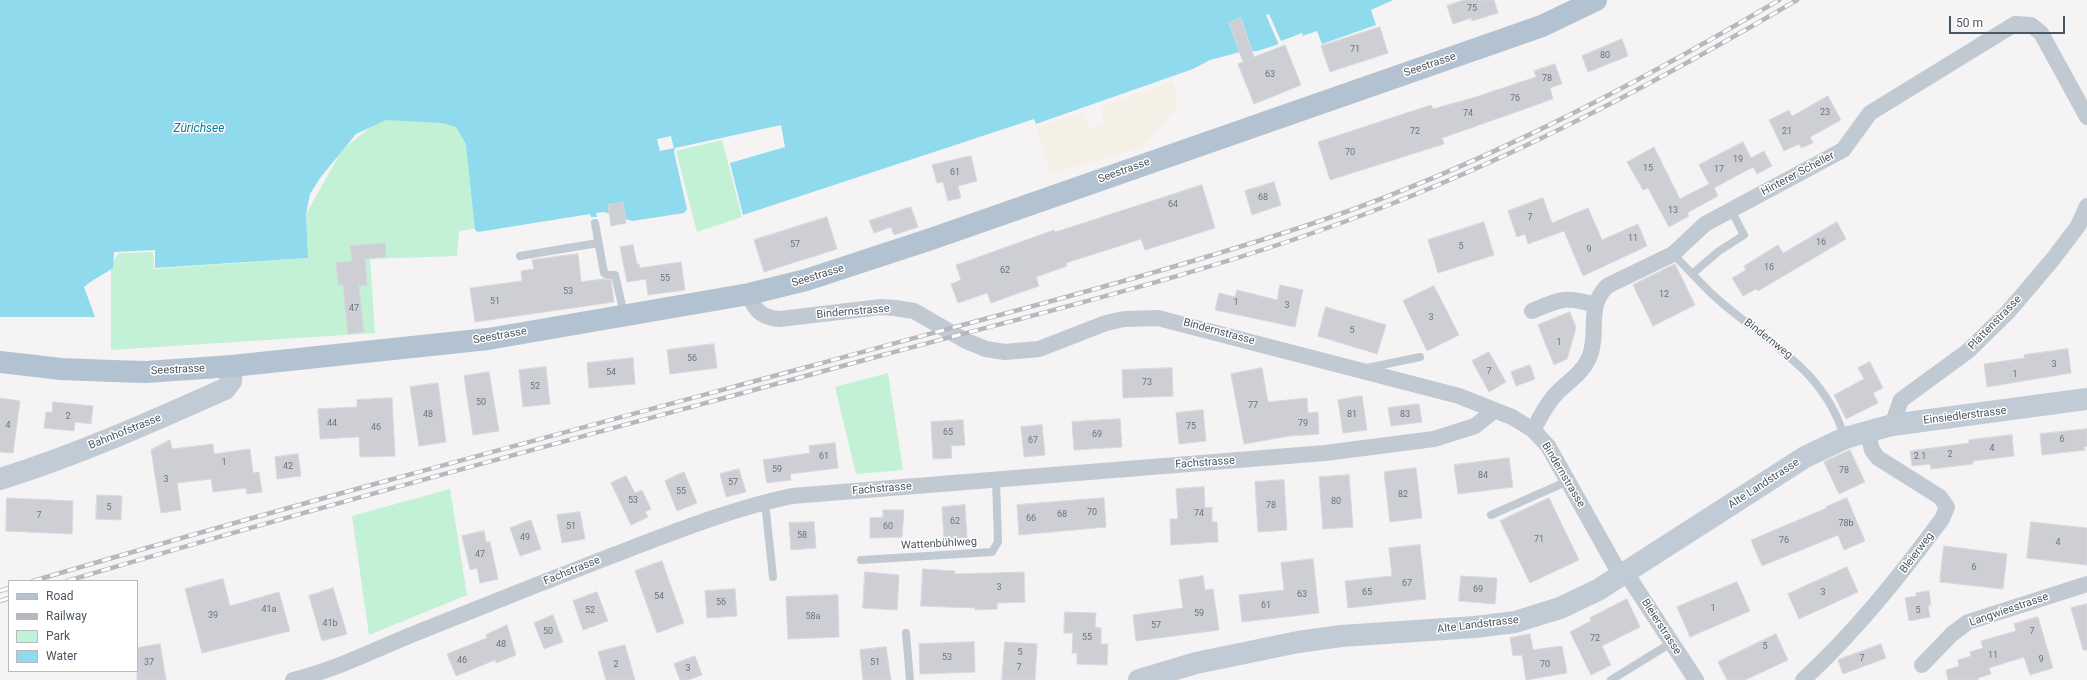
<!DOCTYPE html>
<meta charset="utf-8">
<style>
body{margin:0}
#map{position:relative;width:2087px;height:680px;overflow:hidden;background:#f5f3f3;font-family:Roboto,sans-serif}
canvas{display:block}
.legend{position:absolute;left:8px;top:580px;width:130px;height:92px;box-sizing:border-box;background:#fff;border:1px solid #b7bbc0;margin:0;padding:5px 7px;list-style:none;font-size:12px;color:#4a5661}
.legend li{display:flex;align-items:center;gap:8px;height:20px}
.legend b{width:20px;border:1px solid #b7bbc0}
.scale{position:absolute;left:1949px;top:16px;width:116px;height:18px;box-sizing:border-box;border:2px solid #4a5661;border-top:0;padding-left:5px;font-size:12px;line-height:14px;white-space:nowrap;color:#4a5661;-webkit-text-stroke:3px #fff;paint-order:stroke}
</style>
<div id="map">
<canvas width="2087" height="680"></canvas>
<ul class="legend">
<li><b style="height:5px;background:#b3c2d1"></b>Road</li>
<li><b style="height:5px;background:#b5b8bd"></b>Railway</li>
<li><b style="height:11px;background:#c3f1d5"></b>Park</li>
<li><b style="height:11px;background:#90daee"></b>Water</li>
</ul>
<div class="scale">50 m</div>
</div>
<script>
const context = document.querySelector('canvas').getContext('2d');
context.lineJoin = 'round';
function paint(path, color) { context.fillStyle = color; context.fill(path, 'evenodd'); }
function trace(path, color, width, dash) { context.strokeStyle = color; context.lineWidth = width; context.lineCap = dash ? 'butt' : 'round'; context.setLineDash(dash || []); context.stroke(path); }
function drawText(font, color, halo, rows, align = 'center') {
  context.font = font + ' Roboto,sans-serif'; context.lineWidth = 3; context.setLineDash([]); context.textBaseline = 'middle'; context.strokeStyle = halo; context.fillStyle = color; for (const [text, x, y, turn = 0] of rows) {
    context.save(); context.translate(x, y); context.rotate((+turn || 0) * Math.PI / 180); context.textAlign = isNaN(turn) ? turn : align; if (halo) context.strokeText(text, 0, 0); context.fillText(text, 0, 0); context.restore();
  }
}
const green = new Path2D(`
 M385,116L464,121L479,228L459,231L457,256L370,259L375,333L111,350V264L119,253L153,252L154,269L308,258L306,214L342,150Z
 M722,140L742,217L697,232L676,151Z
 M888,373L903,470L856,474L835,387Z
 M450,489L467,595L369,635L352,516Z`);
const sand = new Path2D(`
 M1173,81L1178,106L1142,148L1051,173L1036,127L1083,112L1089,129L1104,125L1101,107Z`);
const water = new Path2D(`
 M0,0H1393L1371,10L1376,25L1322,44L1317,31L1258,51L1240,52L1210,60L1193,69L1036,124L1034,119L743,215L730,163L785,147L781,125L675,148L674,152L687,209L684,213L632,221L604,212L596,213L597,217H591L590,214L478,232L475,230L466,144L456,127L442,123L386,120L356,134L320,178L310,194L306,214L308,258L155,268V250L114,252L113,268C103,275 93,279 84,287L95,317H0Z`);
const pier = new Path2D(`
 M1269,14L1281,41L1302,33L1303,36L1279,45L1266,15Z
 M671,136L674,148L660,151L657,139Z`);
const building = new Path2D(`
 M1464,0H1494L1498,13L1472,21L1471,18L1453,24L1447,6Z
 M1241,18L1254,57L1285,45L1301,85L1254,104L1238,64L1243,62L1229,23Z
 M1380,27L1388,53L1330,72L1321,46Z
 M1622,39L1628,56L1588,72L1582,56Z
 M1555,64L1562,84L1550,88L1553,99L1442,138L1444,144L1330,180L1318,142L1431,105L1433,109L1476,97L1536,77L1534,71Z
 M1828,96L1841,120L1810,137L1813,143L1801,148L1799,144L1784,151L1769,120L1789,110L1792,116Z
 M1743,142L1751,158L1764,151L1772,166L1757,174L1753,167L1714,188L1718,196L1687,213L1689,216L1669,227L1648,188L1643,190L1627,162L1654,147L1680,199L1709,184L1699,165Z
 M971,156L977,181L958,186L961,198L948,201L943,182L937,183L932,165Z
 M1274,182L1281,205L1252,215L1245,191Z
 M1202,185L1215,228L1145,250L1141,239L1066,263L1067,266L1036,277L1039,286L991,303L987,293L958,303L951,284L961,280L956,265L1054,230L1055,232Z
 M1543,198L1552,223L1588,208L1602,240L1638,224L1647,246L1583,276L1564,231L1528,244L1525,234L1517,237L1508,211Z
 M623,203L626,223L611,226L608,205Z
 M911,207L918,227L894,235L891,227L874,233L869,221Z
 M827,217L837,249L764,272L754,240Z
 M1484,222L1494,255L1438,273L1428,240Z
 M1837,222L1846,239L1758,291L1756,289L1743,296L1732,278L1746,270L1744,266L1778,245L1783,253Z
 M385,243L386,257L365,259L367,285L359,286L364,332L348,334L343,285H338L336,263L352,261L350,246Z
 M633,245L637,264H639L640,268L681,262L685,290L648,295L646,279L627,282L620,247Z
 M578,254L581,282L603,279L611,280L614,302L475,322L470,288L522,281L521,271L534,269L532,260Z
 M1675,264L1695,305L1653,326L1633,285Z
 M1280,285L1303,290L1295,327L1215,310L1219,293L1235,297L1237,290L1277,300Z
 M1434,286L1459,335L1427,351L1403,301Z
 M1326,307L1386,325L1377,354L1318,336Z
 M1570,312L1576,328L1567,359L1554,365L1538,325Z
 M714,344L717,368L670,374L667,350Z
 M2068,349L2071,373L1987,387L1984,364L2025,358L2024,355Z
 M1489,352L1506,382L1489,392L1472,361Z
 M633,358L635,384L589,388L587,363Z
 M1870,362L1883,388L1873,393L1878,403L1846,419L1834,395L1864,379L1858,368Z
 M1530,365L1535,379L1516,386L1511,372Z
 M546,367L550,404L523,407L519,370Z
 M1172,368L1173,396L1123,398L1122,370Z
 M1262,368L1268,402L1307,398L1308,413L1318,412L1319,434L1289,436L1244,444L1231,374Z
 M489,372L499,431L473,435L464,376Z
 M438,383L446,442L419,446L410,387Z
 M1362,396L1367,430L1343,433L1338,400Z
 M0,398L20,401L13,453L0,452Z
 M392,398L395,456L360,457L359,437L320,439L318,409L357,407V400Z
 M53,402L93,406L91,424L75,422L74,431L44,428L46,412H52Z
 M1419,404L1422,422L1391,426L1388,408Z
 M1203,410L1206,441L1179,444L1176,413Z
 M1120,419L1122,447L1074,450L1072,422Z
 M963,420L965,445L951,446L952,458L933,459L931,422Z
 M1042,425L1045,455L1024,457L1021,427Z
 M2087,429V446L2084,447L2085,450L2042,455L2040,434Z
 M2012,435L2014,456L1973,461V464L1931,469L1930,464L1912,466L1910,451L1969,443V440Z
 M170,440L172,449L213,444L214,454L250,449L253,473L259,472L262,492L247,494L246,488L213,492L211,479L177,483L181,510L161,513L151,450Z
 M835,443L838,468L790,474L791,480L767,483L763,460L810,453L809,446Z
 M1850,450L1865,482L1839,494L1824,462Z
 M298,454L301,476L277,479L275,457Z
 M1509,458L1513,487L1458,494L1454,465Z
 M1416,468L1422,518L1390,522L1384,472Z
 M739,469L746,492L726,497L720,474Z
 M684,472L697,503L677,511L665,481Z
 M1349,475L1353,527L1323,529L1319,477Z
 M626,476L635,493L642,490L651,509L645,512L648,517L631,525L611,483Z
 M1284,480L1287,530L1258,532L1255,482Z
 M1204,487L1205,508L1212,507V522H1217L1218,542L1171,545L1170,519H1178L1176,489Z
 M97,495L122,496L121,520L96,519Z
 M7,498L73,501L72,534L6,531Z
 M1104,498L1106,527L1019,535L1017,505Z
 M1549,498L1579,560L1530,583L1500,521Z
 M1847,498L1865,541L1844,550L1838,535L1762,566L1751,540L1827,508L1826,507Z
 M965,505L967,538L944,539L942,507Z
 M883,510H904L902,537L870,538V518L883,517Z
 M580,512L585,539L562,543L557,515Z
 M531,520L541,549L520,556L510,528Z
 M814,522L816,548L791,550L789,523Z
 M2031,522L2087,528V565L2027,558Z
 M484,531L486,542H490L498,579L480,583L477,568L470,570L462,536Z
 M1420,545L1426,599L1348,608L1345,581L1392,576L1389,548Z
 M1944,546L2007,554L2003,589L1940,582Z
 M1313,559L1319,613L1242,622L1239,595L1284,590L1281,563Z
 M662,561L684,623L657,633L635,571Z
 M1847,567L1858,592L1799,619L1788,594Z
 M923,569L955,571V574L1024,572L1025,602L997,603V609L975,610V608L921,606Z
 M865,572L899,575L897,610L863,608Z
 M1203,576L1205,590L1213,589L1219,630L1136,641L1133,615L1183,608L1179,580Z
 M1461,576L1497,578L1495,604L1459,601Z
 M223,579L230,606L279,592L290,631L202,653L185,589Z
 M1737,582L1750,611L1690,637L1677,607Z
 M333,588L347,634L322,641L309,596Z
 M735,589L737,616L707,618L705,591Z
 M1929,591L1931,605L1928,606L1930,617L1909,621L1905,598L1916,596V593Z
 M597,592L608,621L583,630L573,601Z
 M838,595L839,637L788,639L786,597Z
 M1627,599L1640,627L1602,646L1611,665L1591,675L1570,632L1591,621L1590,618Z
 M2087,604V650H2083L2071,608Z
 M1065,612L1096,613L1095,627L1101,628V644H1108L1107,665L1077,664V653H1072L1073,633H1064Z
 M553,615L563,642L544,649L534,623Z
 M2038,617L2053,668L2030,675L2024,657L1989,668L1991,674L1978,678V680H1948L1946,670L1959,666L1958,660L1971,656L1970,652L1983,648L1981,641L2016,631L2014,624Z
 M507,625L516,655L496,663L495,660L456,676L447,654L487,638L486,635Z
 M1530,634L1533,650L1562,646L1567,673L1526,680L1522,655L1513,656L1510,638Z
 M1776,634L1788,660L1745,680H1727L1718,662Z
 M974,642L975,672L920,674L919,644Z
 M1005,642L1037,644L1035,680H1002Z
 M160,644L166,680H137V648Z
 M1881,644L1886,658L1843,674L1838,660Z
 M625,645L635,680H606L598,652Z
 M886,647L891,680H863L860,650Z
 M695,656L702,675L688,680H680L674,664Z`);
const lane = new Path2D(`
 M595,223L604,273L607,275H615L624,314
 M1673,254C1686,267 1699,282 1713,295C1762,340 1825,368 1844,437
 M520,256L598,243
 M1692,274L1719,251L1744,235L1731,210
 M1367,368L1420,357
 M765,502L773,577
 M1491,515L1568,481
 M861,560L992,552L998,542L996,479
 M906,633L910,680
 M1611,680L1671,643`);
const street = new Path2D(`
 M749,294C754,311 763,318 780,319L881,307L895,308L914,311L966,341L986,349L1005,352L1039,349L1106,323L1124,319L1158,318L1459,396L1512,417L1533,430L1548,446L1621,576
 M1532,311C1559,300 1565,295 1595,305
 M1892,425L1901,400L1968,351L2008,312L2053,259L2078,226L2087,206
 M1533,430C1540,418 1546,404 1556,394C1567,382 1582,374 1589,358C1600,332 1585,309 1607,286L1673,254L1705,224L1843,150L1870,113L2015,24L2031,25L2041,33L2087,117
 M1626,573L1696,680
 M1922,665L1952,634L1968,622L2087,584
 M293,680C339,669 382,646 426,629C488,604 549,580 611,556C671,533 730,509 792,496L1325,453L1434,439L1475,426L1495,410
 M1803,680C1856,631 1899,577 1942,519L1947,507L1940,497L1878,458L1872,450L1867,431`);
const secondary = new Path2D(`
 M0,479C77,455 151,422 225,389L231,381L232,366
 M1139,680L1196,663L1298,642L1341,636L1475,627L1515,622L1560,608L1598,590L1805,457L1845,438L1892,425L2087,399`);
const primary = new Path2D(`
 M0,362L61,369L112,371L146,372L232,366L488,339L749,294L806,280L931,239L1542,26L1596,0`);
const rail = new Path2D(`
 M33,581C291,505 551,436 811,366C981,319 1153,277 1320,221C1481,166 1633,86 1779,0
 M67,581C337,501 611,429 883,355C1051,310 1223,270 1386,206C1530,150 1664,78 1797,0
 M0,591L9,588
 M0,601L9,598`);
const numberNames = [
 ["75",1472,9],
 ["71",1355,50],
 ["80",1605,56],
 ["63",1270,75],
 ["78",1547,79],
 ["76",1515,99],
 ["23",1825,113],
 ["74",1468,114],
 ["72",1415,132],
 ["21",1787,132],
 ["70",1350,153],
 ["19",1738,160],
 ["15",1648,169],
 ["17",1719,170],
 ["61",955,173],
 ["68",1263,198],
 ["64",1173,205],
 ["13",1673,211],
 ["7",1530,218],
 ["11",1633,239],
 ["16",1821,243],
 ["57",795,245],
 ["5",1461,247],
 ["9",1589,250],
 ["16",1769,268],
 ["62",1005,271],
 ["55",665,279],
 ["53",568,292],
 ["12",1664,295],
 ["51",495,302],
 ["1",1236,303],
 ["3",1287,306],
 ["47",354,309],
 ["3",1431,318],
 ["5",1352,331],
 ["1",1559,343],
 ["56",692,359],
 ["3",2054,365],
 ["7",1489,372],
 ["54",611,373],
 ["1",2015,375],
 ["73",1147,383],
 ["52",535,387],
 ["50",481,403],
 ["77",1253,406],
 ["48",428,415],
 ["81",1352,415],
 ["83",1405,415],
 ["2",68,417],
 ["44",332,424],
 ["79",1303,424],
 ["4",8,426],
 ["75",1191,427],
 ["46",376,428],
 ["65",948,433],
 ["69",1097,435],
 ["6",2062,440],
 ["67",1033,441],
 ["4",1992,449],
 ["2",1950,455],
 ["61",824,457],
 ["2.1",1920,457],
 ["1",224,463],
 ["42",288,467],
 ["59",777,470],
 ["78",1844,471],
 ["84",1483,476],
 ["3",166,480],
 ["57",733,483],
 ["55",681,492],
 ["82",1403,495],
 ["53",633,501],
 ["80",1336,502],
 ["78",1271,506],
 ["5",109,508],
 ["70",1092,513],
 ["74",1199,514],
 ["68",1062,515],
 ["7",39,516],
 ["66",1031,519],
 ["62",955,522],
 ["78b",1846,524],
 ["51",571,527],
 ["60",888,527],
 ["58",802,536],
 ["49",525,538],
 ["71",1539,540],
 ["76",1784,541],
 ["4",2058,543],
 ["47",480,555],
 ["6",1974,568],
 ["67",1407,584],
 ["3",999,588],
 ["69",1478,590],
 ["65",1367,593],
 ["3",1823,593],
 ["63",1302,595],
 ["54",659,597],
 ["56",721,603],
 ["61",1266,606],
 ["1",1713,609],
 ["41a",269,610],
 ["52",590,611],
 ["5",1918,611],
 ["59",1199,614],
 ["39",213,616],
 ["58a",813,617],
 ["41b",330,624],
 ["57",1156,626],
 ["50",548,632],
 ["7",2032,632],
 ["55",1087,638],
 ["72",1595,639],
 ["48",501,645],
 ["5",1765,647],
 ["5",1020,653],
 ["11",1993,656],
 ["53",947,658],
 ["7",1862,659],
 ["9",2041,660],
 ["46",462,661],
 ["37",149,663],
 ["51",875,663],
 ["2",616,665],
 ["70",1545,665],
 ["7",1019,668],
 ["3",688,669]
];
const streetNames = [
 ["Seestrasse",1430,65,-19],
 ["Seestrasse",1124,171,-20],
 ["Hinterer Scheller",1798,174,-28],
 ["Seestrasse",818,276,-17],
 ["Bindernstrasse",853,312,-5],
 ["Plattenstrasse",1995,323,-46],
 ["Bindernstrasse",1219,332,15],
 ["Seestrasse",500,336,-10],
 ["Bindernweg",1768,339,38],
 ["Seestrasse",178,370,-3],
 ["Einsiedlerstrasse",1965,416,-7],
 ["Bahnhofstrasse",125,432,-22],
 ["Fachstrasse",1205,463,-4],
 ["Bindernstrasse",1563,475,59],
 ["Alte Landstrasse",1764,484,-33],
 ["Fachstrasse",882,489,-5],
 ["Wattenbühlweg",939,544,-3],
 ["Bleierweg",1917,553,-53],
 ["Fachstrasse",572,571,-22],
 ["Langwiesstrasse",2009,610,-19],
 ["Alte Landstrasse",1478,625,-7],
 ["Bleierstrasse",1661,627,57]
];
const waterNames = [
 ["Zürichsee",199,129]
];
paint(green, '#c3f1d5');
paint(sand, '#f5f0e5');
paint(water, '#90daee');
paint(pier, '#f5f3f3');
paint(building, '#cdcfd5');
trace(building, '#d7d9de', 1);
trace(lane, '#c1cad2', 8);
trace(street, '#c1cad2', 16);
trace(secondary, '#c1cbd6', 22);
trace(primary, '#b3c2d1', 22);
trace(rail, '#b5b8bd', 4.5);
trace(rail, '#fff', 3, [9]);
drawText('9px', '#6b747e', null, numberNames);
drawText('11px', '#4a5661', '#fff', streetNames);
drawText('italic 12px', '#0c7c9b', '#fff', waterNames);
</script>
